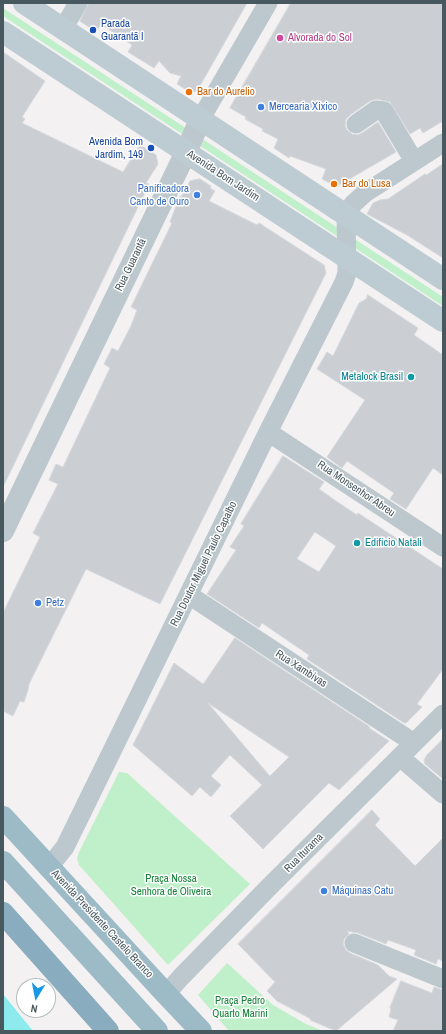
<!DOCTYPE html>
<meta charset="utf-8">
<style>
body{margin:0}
#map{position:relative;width:446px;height:1034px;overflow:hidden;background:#f3f1f1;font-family:"Archivo Narrow",sans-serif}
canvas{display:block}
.frame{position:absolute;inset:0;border:4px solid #48585f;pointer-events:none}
.north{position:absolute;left:16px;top:978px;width:40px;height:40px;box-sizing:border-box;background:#fff;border:1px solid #b6bcbf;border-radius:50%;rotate:190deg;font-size:11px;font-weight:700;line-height:16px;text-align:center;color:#48585f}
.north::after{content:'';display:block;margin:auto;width:14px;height:18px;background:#1897e6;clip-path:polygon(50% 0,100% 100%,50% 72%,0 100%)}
</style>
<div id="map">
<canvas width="446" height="1034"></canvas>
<div class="frame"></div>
<div class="north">N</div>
</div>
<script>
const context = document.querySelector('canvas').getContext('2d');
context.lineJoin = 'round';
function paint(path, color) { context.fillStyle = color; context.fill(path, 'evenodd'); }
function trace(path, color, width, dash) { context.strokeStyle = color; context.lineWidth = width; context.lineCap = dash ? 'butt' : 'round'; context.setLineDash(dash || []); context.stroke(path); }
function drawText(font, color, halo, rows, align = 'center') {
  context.font = font + ' "Archivo Narrow",sans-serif'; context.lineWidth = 3; context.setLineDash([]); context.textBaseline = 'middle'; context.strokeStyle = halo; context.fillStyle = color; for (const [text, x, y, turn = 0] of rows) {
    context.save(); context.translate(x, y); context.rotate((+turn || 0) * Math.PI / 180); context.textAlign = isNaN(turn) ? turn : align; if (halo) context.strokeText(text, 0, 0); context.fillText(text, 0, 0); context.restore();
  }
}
const green = new Path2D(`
 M3,8L443,297V306L3,16Z
 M119,772L127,773L250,884L168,965L79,865L77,859L79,852Z
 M227,963L273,1005L306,1024L323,1031H229L198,995Z`);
const water = new Path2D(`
 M3,994L33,1031H3Z`);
const building = new Path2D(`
 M89,3H247L197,91L190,92L177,84L181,76L170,73L159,61L154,68L128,52L132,45L101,24L96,32L80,21Z
 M291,3H443V121L423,133L420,128L410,134L390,102L377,99L370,101L350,115L346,119L345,125L347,130L352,134L357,135L362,133L378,122L396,152L339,185L331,184L322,179L326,169L290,156L289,158L274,148L278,139L262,131L263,129L245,119L246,117L230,108Z
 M3,52L45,81L22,117L25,119L22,123L123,172L140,145L156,155L158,164L146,183L149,184L3,487Z
 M443,164V258L407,235L367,214L373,203L380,200L388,199L425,174L426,175Z
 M200,179L211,186L210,188L215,191L209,201L257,225L259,223L324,265L326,273L160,604L86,569L29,684L28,690L24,702L20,701L13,716L3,711V613L40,537L33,533L58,484L49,480L56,464L63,467L64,465L110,368L104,364L112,348L118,351L131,326L137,310L131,307L172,223L170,222L180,196L181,197L190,181Z
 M368,295L418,328L414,335L443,355V475L433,468L406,509L390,499L394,493L347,461L342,468L327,457L365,400L317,369L327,352L333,356L359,303L366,299Z
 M283,456L324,482L319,489L336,501L357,515L358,513L443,569V669L417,704L422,707L406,723H404L307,659L309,655L262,623L259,628L207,594L236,550L230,547L244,526L241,524ZM315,532L336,546L319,572L297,559Z
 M235,638L370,727L369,728L389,741L339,790L329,783L263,849L230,816L262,785L230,755L211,776L221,785L211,797L200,787L192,796L133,745L174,663L203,684ZM208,703L289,757L270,776Z
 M443,739V779L425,764L424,760L427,755Z
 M372,810L380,819L375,825L415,866L443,838V961L438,959L436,964L414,955L416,950L388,940L386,944L358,933L347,931L349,934L344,939L343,944L346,950L350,953L378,965L389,976L397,979L336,1031L310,1020L311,1019L277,1001L267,991L275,982L238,944Z
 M401,981L432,993L434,987L443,990V1031H393L398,1020L389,1017L391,1009L390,1008Z`);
const minor = new Path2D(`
 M63,29L78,3
 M200,120L268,3
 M356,124L376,110L384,111L414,161
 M268,432L443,547
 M189,595L414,743
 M400,757L443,794
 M49,867L65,847L268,432L344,282L347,273L346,216L353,204L365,193L443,143
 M354,943L443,979
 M166,994L181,977L270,886L443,714`);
const tertiary = new Path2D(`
 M3,531L186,152L200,120`);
const secondary = new Path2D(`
 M24,3L443,279
 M3,32L443,321`);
const trunk = new Path2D(`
 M3,817L165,993L201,1031
 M3,862L157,1031`);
const motorway = new Path2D(`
 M3,913L108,1031`);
const markers = [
 [93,30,4,"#1a4fb4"],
 [280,38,4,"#d1479c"],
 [189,92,4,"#e8710a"],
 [261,107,4,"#3f7fe0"],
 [151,148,4,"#1a4fb4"],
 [334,184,4,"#e8710a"],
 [197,195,4,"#3f7fe0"],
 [411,377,4,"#0f9aa8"],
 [357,543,4,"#0f9aa8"],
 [38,603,4,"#3f7fe0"],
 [324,891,4,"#3f7fe0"]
];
const transitNames = [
 ["Parada",101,24],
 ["Guarantã I",101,37],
 ["Avenida Bom",143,142,"right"],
 ["Jardim, 149",143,155,"right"]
];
const hotelNames = [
 ["Alvorada do Sol",288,38]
];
const foodNames = [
 ["Bar do Aurelio",197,92],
 ["Bar do Lusa",342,184]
];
const shopNames = [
 ["Mercearia Xixico",269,107],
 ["Panificadora",189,189,"right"],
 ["Canto de Ouro",189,202,"right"],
 ["Petz",46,603],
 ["Máquinas Catu",332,891]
];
const streetNames = [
 ["Avenida Bom Jardim",223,176,33],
 ["Rua Guarantã",131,265,-64],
 ["Rua Monsenhor Abreu",356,489,34],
 ["Rua Doutor Miguel Paulo Capalbo",204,564,-64],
 ["Rua Xambivas",301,669,33],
 ["Rua Iturama",304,853,-45],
 ["Avenida Presidente Castelo Branco",102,924,47]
];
const cultureNames = [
 ["Metalock Brasil",403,377],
 ["Edifício Natali",365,543,"left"]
];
const parkNames = [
 ["Praça Nossa",171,879],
 ["Senhora de Oliveira",171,892],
 ["Praça Pedro",240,1001],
 ["Quarto Marini",240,1014]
];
paint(green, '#c0f0ca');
paint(water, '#8debed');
paint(building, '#cbcfd3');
trace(building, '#d5d8dc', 1);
trace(minor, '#bcc8cd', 19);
trace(tertiary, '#bcc8cd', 22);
trace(secondary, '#bdcbd2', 22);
trace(trunk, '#9dbac7', 22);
trace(motorway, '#89adbf', 22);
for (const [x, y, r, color] of markers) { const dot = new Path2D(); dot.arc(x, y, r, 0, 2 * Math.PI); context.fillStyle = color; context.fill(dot); trace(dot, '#fff', 1.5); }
drawText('11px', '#164399', '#fff', transitNames, 'left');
drawText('11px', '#b23c85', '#fff', hotelNames, 'left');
drawText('11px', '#c56008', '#fff', foodNames, 'left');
drawText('11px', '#366cbe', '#fff', shopNames, 'left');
drawText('11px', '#48585f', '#fff', streetNames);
drawText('11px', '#0d838f', '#fff', cultureNames, 'right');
drawText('11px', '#178239', '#fff', parkNames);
</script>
